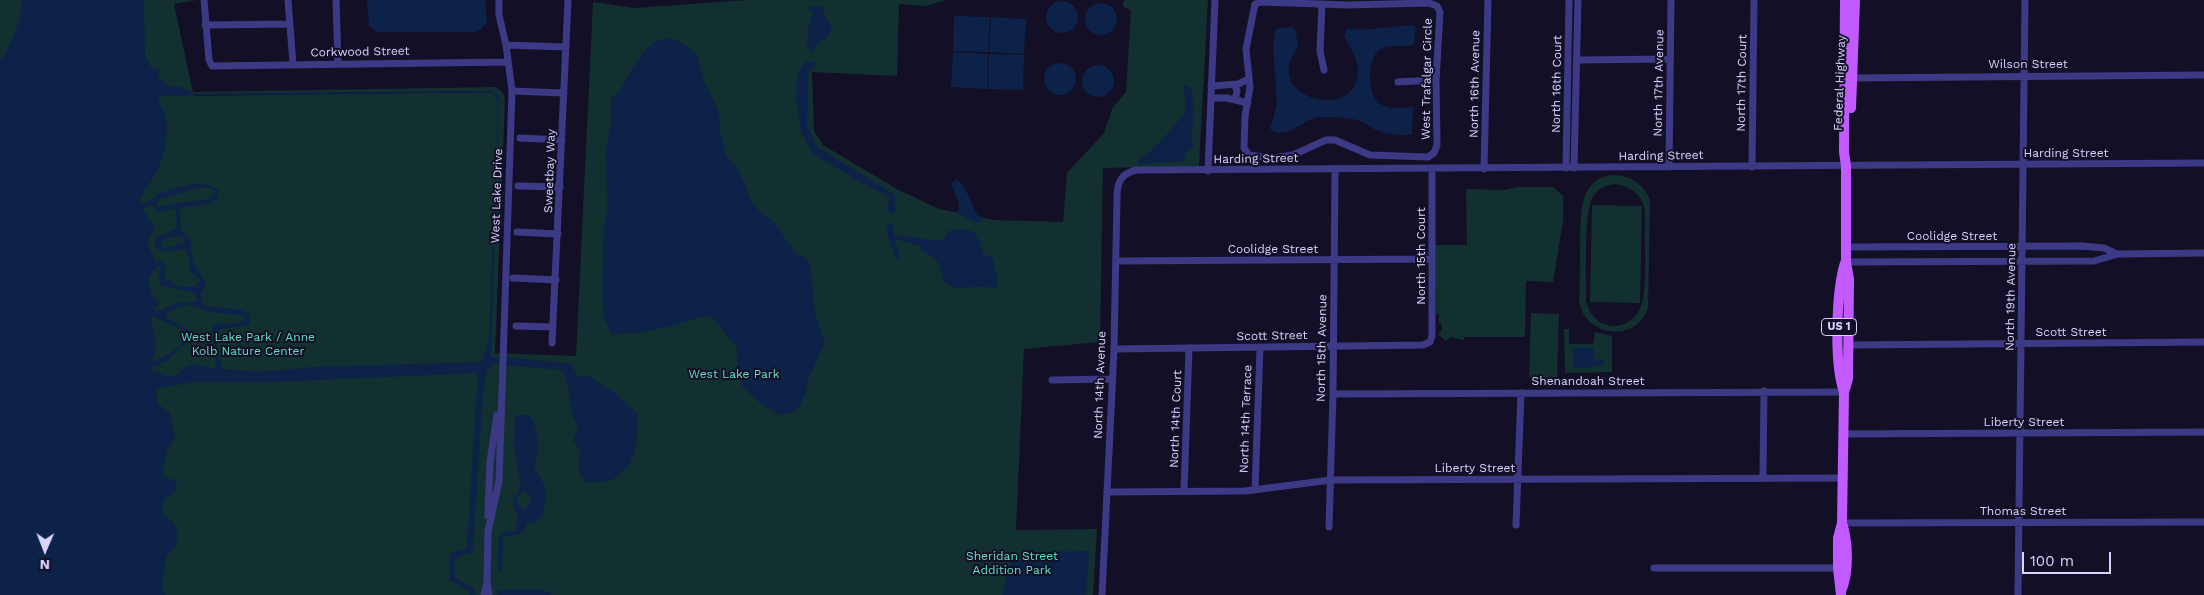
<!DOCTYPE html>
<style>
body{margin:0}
#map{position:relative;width:2204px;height:595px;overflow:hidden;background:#130f26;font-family:"Work Sans",sans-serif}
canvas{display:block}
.north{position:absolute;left:20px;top:525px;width:50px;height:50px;-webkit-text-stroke:4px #130f26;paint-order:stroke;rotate:181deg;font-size:14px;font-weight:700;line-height:20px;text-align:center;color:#d9d4ff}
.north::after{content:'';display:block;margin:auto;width:18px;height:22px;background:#d9d4ff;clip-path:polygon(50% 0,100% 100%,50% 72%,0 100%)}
.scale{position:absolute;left:2022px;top:552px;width:89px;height:22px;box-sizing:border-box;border:2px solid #d9d4ff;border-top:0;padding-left:6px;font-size:15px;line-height:18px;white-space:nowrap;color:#d9d4ff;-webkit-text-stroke:4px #130f26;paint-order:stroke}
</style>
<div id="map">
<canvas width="2204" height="595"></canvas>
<div class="north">N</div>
<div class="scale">100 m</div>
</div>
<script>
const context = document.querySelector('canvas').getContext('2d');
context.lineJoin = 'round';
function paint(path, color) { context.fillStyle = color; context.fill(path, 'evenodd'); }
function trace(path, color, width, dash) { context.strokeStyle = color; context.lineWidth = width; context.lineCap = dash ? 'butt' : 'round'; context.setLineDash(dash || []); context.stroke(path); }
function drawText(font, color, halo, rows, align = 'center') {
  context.font = font + ' "Work Sans",sans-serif'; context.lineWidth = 4; context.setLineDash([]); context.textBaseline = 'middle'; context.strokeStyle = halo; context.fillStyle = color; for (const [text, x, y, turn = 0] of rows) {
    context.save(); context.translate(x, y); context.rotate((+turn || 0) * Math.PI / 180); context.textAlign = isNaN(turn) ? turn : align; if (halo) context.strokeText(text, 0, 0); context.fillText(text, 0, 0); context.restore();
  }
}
const green = new Path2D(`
 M0,0H197L174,4L193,92L496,87L503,92L505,100L495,353L576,356L593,2L634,8L747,0H946L926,6L899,4L897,76L812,72L814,131L823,145L897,189L939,209L995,220L1063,222L1067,173L1104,133L1113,107L1126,92L1131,11L1123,6L1124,0H1208L1199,166L1103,168L1100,342L1024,349L1016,530L1097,529L1093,595H0ZM485,91L493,92L194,96L195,94Z
 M1614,175C1631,175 1642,184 1650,199L1648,307C1638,344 1583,337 1579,300C1580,282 1580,264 1580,246C1581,219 1577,177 1614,175ZM1616,184C1633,187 1644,196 1645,214C1644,235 1648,289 1641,306C1636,321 1620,330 1604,324C1594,320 1588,311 1586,300C1587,277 1583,214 1593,196C1599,188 1606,185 1616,184Z
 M1519,187H1553L1563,196V222L1553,282L1526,281L1525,337H1464V340L1450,337L1446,341L1438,334L1442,330V324H1439V314H1436L1435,245H1467L1466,189L1503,190Z
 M1592,205L1642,206L1640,303L1590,302Z
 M1531,313L1559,314L1557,378L1529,377Z
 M1564,329H1569V344H1593L1595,332L1612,336V372L1565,373Z`);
const water = new Path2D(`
 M21,0H144L145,55L152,69L159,68L158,77L167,86H179L195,94L485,91L499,95L491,356L495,358H514L571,364L578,377L589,376L616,394L638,414L636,448L629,466L611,481L586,483L579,472L580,450L573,440L578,427C566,408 572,386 562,370L493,364L487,372L483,393L473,551L470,554L458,556L454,564L455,578L473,588L476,595H470L468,590L450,580L449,558L452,551L465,550L467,546L478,373L272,382H194L156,389L157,403L170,413L175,437L167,450L162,476L176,481L177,488L173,494L165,498L161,512L174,523L178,536L176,545L166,556L162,589L166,595H0V59L4,57L20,20ZM423,93H493L498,101L489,340L482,362L313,367L260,372L222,369L216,345L217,330L250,324V315C239,305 217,310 203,305L200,294L206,284C203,276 197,271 194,262C191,255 191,246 190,238L181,232L180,211L182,207L210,204L217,199L219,191C207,177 175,187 160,193C152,196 150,205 140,202C141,193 149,186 153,178C163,162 171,132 165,113C163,108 159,104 158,99L163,96ZM200,187L212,188L215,194L208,199L156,207L159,199ZM152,205L155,210L159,212L173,209L176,210L177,228L156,238L155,248L167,252L186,249L188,252L190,271L200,279L197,285C184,289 174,287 165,277L166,267L163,262L155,261L147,242L155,227L143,210L146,206ZM181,235L186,242L166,248L161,246L162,240ZM158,265L161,267L158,281L162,286L194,293L197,300L195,302H180L156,312L153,310L160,302L152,296L148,279ZM189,305L211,312L245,316V319C236,327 222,320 212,327L216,369C208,368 201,364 192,365C175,368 179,386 156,371L155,374L151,367L167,361L192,337V332L167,318V312L182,306ZM152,316L189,333C184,345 162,362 150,361L155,353L156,342L150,319Z
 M367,0H485L487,22L481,29L476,32H377L369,26Z
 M1046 17a16 16 0 1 1 32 0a16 16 0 1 1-32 0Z
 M1085 19a16 16 0 1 1 32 0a16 16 0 1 1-32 0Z
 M809,6H825L823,14L831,25V31L826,38L815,46L814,52L807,50L808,29L813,14L807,7Z
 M954,16L990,17L988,52L953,51Z
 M991,17L1026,19L1024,54L989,52Z
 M1413,25L1416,28L1414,44C1405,49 1391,42 1380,49C1367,58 1367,93 1379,103C1389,111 1402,107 1413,107L1412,135C1399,135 1386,135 1374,129C1369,126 1366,123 1361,121C1348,117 1332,117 1319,117C1305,118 1286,142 1270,129L1277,105L1273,45L1276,29L1293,27L1296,32L1298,48C1258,96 1357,125 1358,71C1358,58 1349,47 1344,35L1348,28L1359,30Z
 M665,38L677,40L696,53L704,80L719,112L720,131L726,156L738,169L753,204L761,213L774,222L796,254L807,259L811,268L815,315L825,342L808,380L805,395L799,407L793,412L780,415L761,404L743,387L737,369V348L712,317C702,315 691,320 681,323C661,329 632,336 611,333L604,318L602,298L604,225L607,211L606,150L611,126V99C614,94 619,92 622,87C633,68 642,46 665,38Z
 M953,52L988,54L987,89L951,87Z
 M989,54L1024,55L1023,90L988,89Z
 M805,62H814L816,65L810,69L808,75L807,126L817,147L895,195V213L887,212L889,197L853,178L812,153L801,132L796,100L797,74Z
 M1044 79a16 16 0 1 1 32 0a16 16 0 1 1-32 0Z
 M1082 81a16 16 0 1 1 32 0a16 16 0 1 1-32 0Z
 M1185,85H1189C1198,102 1190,127 1193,147L1184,155L1185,161L1138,164V160C1147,157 1184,118 1186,108C1188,100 1181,92 1185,85Z
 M957,179C969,188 971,211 982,217L981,221L977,223L958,214L959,203L951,183Z
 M887,224H892L894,235C910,236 926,240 942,241L948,231C975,226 976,232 984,254L993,259L998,283L994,289C976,281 959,296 943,281C941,265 938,257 922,251L920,246L895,239L900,258L896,259L887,235Z
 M1573,348H1594V359L1604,360V366L1594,365V368H1574Z
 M515,415H527L531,417L537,432L538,450L534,466L546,489V497L543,514L534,524L527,522L524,533L503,537L502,573L497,571L499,536L505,532L515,531L518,517L513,506L514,499L521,485L514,447ZM524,491L531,496V501L525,510L522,509L517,503V497Z
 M1089,551L1086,595H1002L1011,561H1032L1041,552Z
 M543,589L552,595H498L497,591L501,590Z`);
const street = new Path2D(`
 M204,0L209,60L212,66L508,62
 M288,0L293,64
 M336,0L338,63
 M1262,2L1348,5L1429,3L1437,6L1440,12L1436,80L1437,145L1434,153L1428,157L1370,155L1335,140H1326L1293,155L1272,158L1249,155L1244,148L1245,116L1250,87L1246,49L1255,4Z
 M1322,4L1320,51L1324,70
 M205,25L290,24
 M506,45L566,47
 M1578,60L1670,59
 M1852,78L2204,75
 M1398,82L1436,80
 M1235,85L1237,91L1235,100
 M1211,86L1238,84L1249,79
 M512,91L564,93
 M1211,98H1227L1248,103
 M520,138L562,140
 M1669,167L1671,0
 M1752,167L1754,0
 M1566,168L1569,0
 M1574,168L1578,0
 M1484,169L1488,0
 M1208,171L1215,0
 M518,186L560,187
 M517,232L558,234
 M1846,247L2082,246L2104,248L2117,254
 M1116,261L1431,259
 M1846,262L2094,261L2118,254L2204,253
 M513,278L556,280
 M516,326L553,327
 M552,343L568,0
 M1849,345L2204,342
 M1114,349L1423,345L1430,342L1432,336V170
 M1052,380L1112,379
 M1333,394L1844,392
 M1843,434L2204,432
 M1763,478L1764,391
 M1255,490L1260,348
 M1184,491L1189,348
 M1108,492L1245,491L1331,480L1843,478
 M488,516L490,462L497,415
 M1842,523L2204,522
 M1516,525L1521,393
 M1329,527L1333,394L1335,169
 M488,529L487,582L489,595
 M488,532L499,481L512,91L506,45L499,15V0
 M1654,568H1838
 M484,595L487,583
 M1102,595L1114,349L1117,197C1117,182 1121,174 1136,170L2204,163
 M2018,595L2025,0`);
const primary = new Path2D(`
 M1851,108L1855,0
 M1844,392C1834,364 1836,292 1845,263
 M1841,591C1849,574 1848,545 1843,526
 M1841,595L1838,568V538L1842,523L1844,392L1848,379L1849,279L1846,262V166L1844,152L1845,0`);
const shields = [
 [1839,327,35]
];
const shieldNames = [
 ["US 1",1839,327]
];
const streetNames = [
 ["Corkwood Street",360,52,-1],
 ["Wilson Street",2028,64],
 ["West Trafalgar Circle",1427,79,-89],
 ["North 17th Avenue",1659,83,-89],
 ["North 17th Court",1742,83,-89],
 ["Federal Highway",1840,83,-88],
 ["North 16th Avenue",1475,84,-89],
 ["North 16th Court",1557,84,-89],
 ["Harding Street",2066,153],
 ["Harding Street",1661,156,-1],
 ["Harding Street",1256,159,-1],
 ["Sweetbay Way",550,171,-88],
 ["West Lake Drive",497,196,-88],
 ["Coolidge Street",1952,236],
 ["Coolidge Street",1273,249],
 ["North 15th Court",1421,256,-90],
 ["North 19th Avenue",2011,297,-89],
 ["Scott Street",2071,332],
 ["Scott Street",1272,336,-1],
 ["North 15th Avenue",1322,348,-89],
 ["Shenandoah Street",1588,381],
 ["North 14th Avenue",1100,385,-88],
 ["North 14th Court",1176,419,-88],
 ["North 14th Terrace",1246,419,-88],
 ["Liberty Street",2024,422],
 ["Liberty Street",1475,468],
 ["Thomas Street",2023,511]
];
const parkNames = [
 ["West Lake Park / Anne",248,337],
 ["Kolb Nature Center",248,351],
 ["West Lake Park",734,374],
 ["Sheridan Street",1012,556],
 ["Addition Park",1012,570]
];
paint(green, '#12302f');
paint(water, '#0c2248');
trace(street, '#3d3a85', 7);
trace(primary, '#c25bff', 10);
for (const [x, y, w] of shields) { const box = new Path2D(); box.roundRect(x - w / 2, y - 8.5, w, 17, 4); context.fillStyle = '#130f26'; context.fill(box); trace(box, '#d9d4ff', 1); }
drawText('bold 11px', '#d9d4ff', null, shieldNames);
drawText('12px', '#d9d4ff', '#130f26', streetNames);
drawText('12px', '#5fe0c0', '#130f26', parkNames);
</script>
